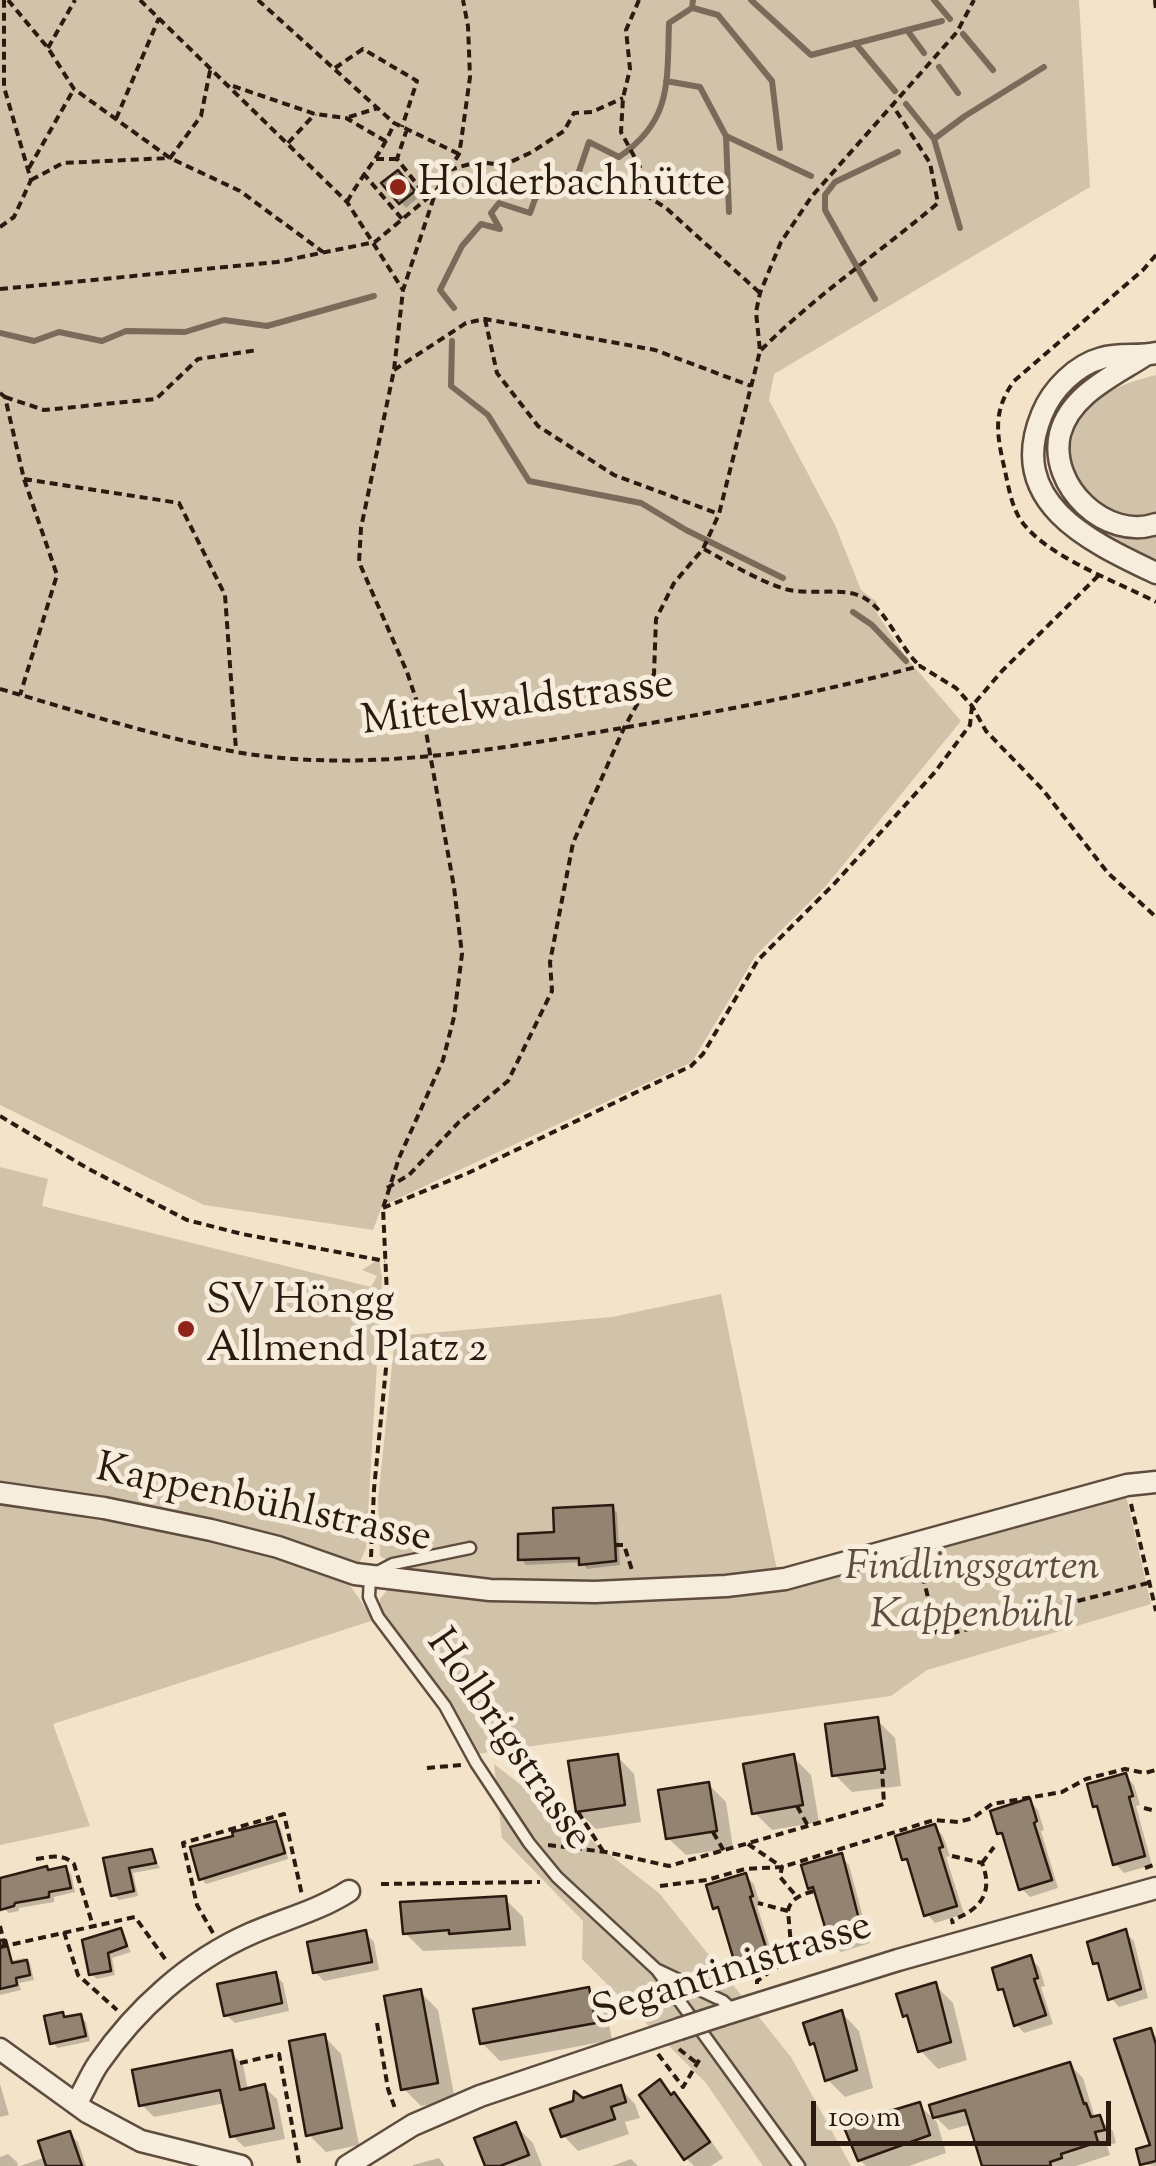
<!DOCTYPE html>
<meta charset="utf-8">
<style>
body{margin:0}
#map{position:relative;width:1156px;height:2166px;overflow:hidden;background:#f3e4c9;font-family:"Sorts Mill Goudy",serif}
canvas{display:block}
.scale{position:absolute;left:811px;top:2101px;width:300px;height:45px;box-sizing:border-box;border:5px solid #2c1a11;border-top:0;padding-left:12px;font-size:30px;line-height:35px;white-space:nowrap;color:#2c1a11;-webkit-text-stroke:8px #f7eddc;paint-order:stroke}
</style>
<div id="map">
<canvas width="1156" height="2166"></canvas>
<div class="scale">100 m</div>
</div>
<script>
const context = document.querySelector('canvas').getContext('2d');
context.lineJoin = 'round';
function paint(path, color) { context.fillStyle = color; context.fill(path, 'evenodd'); }
function trace(path, color, width, dash) { context.strokeStyle = color; context.lineWidth = width; context.lineCap = dash ? 'butt' : 'round'; context.setLineDash(dash || []); context.stroke(path); }
function drawText(font, color, halo, rows, align = 'center') {
  context.font = font + ' "Sorts Mill Goudy",serif'; context.lineWidth = 10; context.setLineDash([]); context.textBaseline = 'middle'; context.strokeStyle = halo; context.fillStyle = color; for (const [text, x, y, turn = 0] of rows) {
    context.save(); context.translate(x, y); context.rotate((+turn || 0) * Math.PI / 180); context.textAlign = isNaN(turn) ? turn : align; if (halo) context.strokeText(text, 0, 0); context.fillText(text, 0, 0); context.restore();
  }
}
const green = new Path2D(`
 M0,0H1079L1090,187L774,374L769,400L835,525L861,590L877,602L875,610L905,656L961,721L825,887L756,955L692,1062L382,1206L373,1230L204,1205L0,1105Z
 M1156,375V513C1143,516 1131,519 1118,516C1076,505 1057,450 1082,415C1099,391 1129,382 1156,375Z
 M1077,514C1103,533 1124,539 1156,533V563L1097,535L1074,516Z
 M0,1167L48,1179L42,1206L371,1287L377,1276L362,1270L379,1259L382,1278L366,1548L360,1562L347,1563L0,1488Z
 M721,1294L778,1575L645,1584H505L410,1575L380,1556L378,1500L395,1336L612,1317Z
 M1125,1491L1151,1604L927,1670L891,1696L476,1754L437,1684L380,1610V1599L392,1584L729,1593Z
 M0,1496L163,1522L344,1577L374,1620L53,1724L90,1826L0,1845Z
 M494,1764L659,1893L791,2057L851,2166H763L706,2083L582,1959L583,1921L502,1838Z`);
const shadow = new Path2D(`
 M403,178L419,197L406,208L385,184Z
 M612,1507L617,1513L620,1565L587,1569L582,1562L526,1565L521,1559L557,1534Z
 M877,1720L895,1738L901,1786L852,1792L835,1775Z
 M617,1756L634,1774L641,1822L596,1829L578,1811Z
 M793,1757L811,1775L819,1822L772,1830L755,1813Z
 M1126,1776L1134,1785L1140,1805L1136,1806L1152,1865L1124,1873L1116,1864L1102,1813L1095,1806Z
 M709,1785L726,1802L733,1848L686,1855L668,1838Z
 M1030,1801L1038,1810L1044,1830L1041,1831L1058,1888L1030,1897L1021,1888L1007,1840L999,1833Z
 M276,1823L281,1829L288,1859L206,1884L201,1878Z
 M935,1827L943,1836L950,1856L946,1857L964,1914L935,1923L927,1914L912,1866L905,1859Z
 M151,1851L160,1868L133,1873L138,1896L119,1900L113,1895L106,1860Z
 M841,1856L849,1865L870,1943L841,1952L832,1943L818,1895L811,1887Z
 M66,1869L71,1874L75,1892L54,1897V1902L19,1908V1911L9,1913L4,1908L0,1880Z
 M746,1876L754,1884L760,1904L757,1906L775,1963L746,1971L737,1963L723,1915L715,1907Z
 M505,1899L523,1917L526,1946L423,1951L405,1933Z
 M121,1931L131,1952L112,1958L115,1975L97,1979L91,1974Z
 M1125,1932L1134,1941L1148,1998L1119,2007L1111,1998L1102,1969L1096,1963Z
 M365,1933L374,1942L379,1970L324,1981L315,1972Z
 M25,1958L30,1963L34,1980L19,1983L21,1990L0,1995V1963Z
 M1030,1958L1039,1967L1045,1986L1041,1987L1053,2024L1024,2033L1016,2024L1007,1995L1001,1989Z
 M275,1974L283,1983L289,2011L235,2023L226,2015Z
 M935,1985L953,2003L967,2060L938,2069L921,2051L912,2022L905,2016Z
 M589,1990L606,2008L612,2040L500,2061L482,2043Z
 M420,1992L438,2010L455,2100L421,2106L404,2089Z
 M842,2013L859,2031L873,2088L845,2097L827,2079L806,2024Z
 M62,2015L67,2019L80,2016L86,2022L90,2041L58,2048L52,2042Z
 M1150,2031L1156,2037V2166L1143,2164L1153,2147Z
 M324,2036L341,2054L359,2145L326,2152L308,2134Z
 M231,2053L243,2065L248,2090L264,2087L277,2099L285,2139L244,2147L232,2135L225,2103L154,2117L142,2105Z
 M1070,2065L1083,2078L1094,2115L1113,2131L1116,2143L1107,2146L1110,2155L1076,2166H985L972,2124L949,2130L935,2117Z
 M659,2083L689,2110L723,2158L711,2166H694L686,2158Z
 M0,2084L9,2115L0,2117Z
 M620,2088L635,2104L640,2118L625,2122L629,2134L578,2151L563,2135L583,2101Z
 M919,2105L937,2122L946,2153L909,2166H866L860,2160Z
 M515,2125L533,2143L542,2166H488Z
 M69,2133L78,2142L86,2166H20L46,2157Z
 M8,2154L17,2162L18,2166H0V2157Z
 M439,2158L445,2166H413V2165Z
 M631,2159L638,2166H612Z`);
const stream = new Path2D(`
 M751,0L811,55L942,21
 M934,0L950,19
 M693,8L718,15L772,81L780,148
 M907,30L924,53
 M963,34L993,70
 M855,43L895,91
 M939,67L958,93
 M666,81L700,87L726,136L811,176
 M906,104L934,139L960,228
 M726,136L729,212
 M934,139L965,116L1044,67
 M875,299L825,210V195L835,182L898,152
 M454,308L440,290L462,246L481,224L500,229L491,213L499,203L530,213L535,199L558,174L576,180L589,142L619,157C672,121 667,83 669,23L692,8L693,0
 M0,333L34,341L59,332L102,341L126,331L185,332L224,320L267,326L374,296
 M452,341L451,386L488,415L529,481L641,503L686,530L783,578
 M853,612L872,625L906,661`);
const building = new Path2D(`
 M398,170L415,191L399,204L381,183Z
 M613,1505L616,1561L579,1565V1558L518,1560V1534L554,1532L553,1508Z
 M878,1717L885,1769L832,1776L825,1724Z
 M618,1754L625,1805L576,1812L568,1761Z
 M794,1754L803,1805L752,1814L743,1764Z
 M1126,1773L1133,1796L1129,1797L1145,1856L1113,1865L1097,1806L1093,1807L1087,1784Z
 M709,1782L717,1831L666,1839L658,1790Z
 M1030,1798L1037,1821L1034,1823L1052,1880L1019,1890L1002,1833L997,1834L990,1811Z
 M276,1821L285,1853L199,1880L190,1847L233,1836L232,1832Z
 M935,1824L943,1847L939,1848L957,1906L924,1916L907,1859L902,1860L895,1836Z
 M152,1849L156,1863L129,1868L134,1891L111,1896L103,1858Z
 M842,1853L863,1935L830,1944L813,1887L808,1889L801,1865Z
 M47,1866L48,1870L66,1866L71,1888L49,1892V1897L15,1903L14,1906L0,1910V1878Z
 M746,1873L753,1896L750,1897L768,1954L735,1964L718,1907L713,1909L706,1885Z
 M506,1896L510,1929L449,1934V1930L403,1934L400,1902Z
 M121,1928L127,1946L108,1953L111,1971L89,1975L82,1940Z
 M1126,1929L1141,1989L1108,2000L1098,1963L1093,1964L1087,1942Z
 M366,1930L372,1962L313,1973L307,1942Z
 M0,1940H6L12,1963L27,1960L30,1975L16,1978L17,1985L0,1989Z
 M1031,1955L1038,1978L1034,1979L1046,2015L1014,2026L1003,1989L998,1990L992,1968Z
 M276,1972L282,2003L224,2016L217,1984Z
 M936,1982L951,2042L918,2052L907,2015L903,2017L896,1994Z
 M589,1987L596,2023L480,2044L473,2009Z
 M421,1989L438,2083L401,2090L384,1996Z
 M842,2010L857,2070L825,2081L814,2043L810,2045L803,2023Z
 M63,2012L64,2017L81,2014L86,2036L50,2044L44,2016Z
 M1151,2028L1156,2045V2161L1140,2165L1136,2149L1150,2145L1114,2039Z
 M325,2034L342,2128L306,2136L289,2041Z
 M232,2050L240,2090L265,2084L274,2128L230,2137L220,2090L139,2106L132,2070Z
 M1070,2062L1084,2104L1086,2103L1091,2117L1100,2115L1105,2130L1095,2132L1098,2142L1061,2154L1062,2158L1050,2162L1051,2166H982L965,2110L933,2118L929,2105Z
 M660,2079L671,2095L674,2092L710,2142L684,2160L639,2095Z
 M621,2085L626,2102L611,2107L615,2119L561,2137L550,2109L573,2101L574,2091L583,2098Z
 M920,2102L930,2135L858,2161L843,2125Z
 M516,2122L529,2155L500,2166H485L474,2138Z
 M70,2131L82,2166H46L38,2141Z`);
const path = new Path2D(`
 M8,0L48,48L74,89L170,158L240,191L323,252
 M140,0L347,202L403,290
 M258,0L394,123L459,154
 M639,0L626,30L630,69L623,98L621,132L642,171L636,180L644,194L666,208L760,293
 M1155,0L1156,11
 M48,48L75,0
 M335,68L363,49L417,81L402,127
 M233,86L315,114L346,118L387,142
 M349,117L378,108
 M116,119L159,18
 M407,129L397,159L427,197
 M288,143L315,114
 M376,159H397
 M29,168L74,89
 M449,170L477,162L504,165L532,152L564,131L574,113L592,112L623,98
 M363,173L402,219
 M31,180L63,163L170,158L201,116L211,66
 M347,202C362,174 383,153 394,123
 M0,227L14,217L31,180L4,87V0
 M1156,255L1143,270L1014,381C994,409 996,430 1003,462C1008,482 1010,505 1022,522C1049,558 1116,581 1156,602
 M0,289L277,262L375,242L436,191
 M485,319L497,373L538,426L614,475L719,514
 M761,350C816,295 879,253 938,203L930,163L893,106
 M394,370L466,323L485,319L655,350L751,386
 M0,393L5,397L24,479L57,575L20,695
 M5,397L44,410L156,399L198,359L258,350
 M24,479L179,503L225,595L236,750
 M704,549C729,563 755,579 782,588C808,597 845,585 866,599C890,615 899,647 920,666
 M0,689C77,711 157,737 236,752C361,774 498,749 622,728C723,711 821,692 920,666L956,688L972,706L986,731L1043,790L1108,873L1156,917
 M0,1116L87,1168L187,1220L242,1234L385,1261
 M387,1188L409,1175L459,1122L508,1081L552,991L550,962L573,843L624,728L654,674L656,619L674,583L703,549L719,514L760,351L756,312L760,293L781,242L812,196L957,32L974,0
 M383,1208L468,1173L691,1066L703,1054L758,960L834,884L935,772L970,725L972,706L1002,671L1100,574
 M1131,1504L1156,1611
 M615,1545H624L632,1570
 M371,1557L374,1489L389,1338L383,1208L399,1158L443,1060L454,1017L462,954L454,887L425,726L407,672L359,562L361,528L394,370L403,290L436,191L459,154L461,142L470,77L468,26L463,0
 M920,1563L937,1637L1148,1583
 M427,1768L461,1765
 M797,1806L808,1826
 M1144,1808L1156,1811
 M578,1812L603,1851
 M713,1832L724,1851
 M748,1844L782,1867L780,1877L797,1897
 M548,1845L606,1852L669,1866L884,1804L882,1769
 M952,1856L982,1863C994,1893 980,1910 952,1920L953,1924
 M36,1859C50,1857 63,1853 74,1864L93,1926
 M982,1863L994,1847
 M1145,1868L1156,1864
 M381,1884L540,1882
 M660,1886L707,1880L745,1869L782,1867L934,1820L958,1822L973,1818L992,1804L1062,1792L1086,1779L1125,1769L1145,1773L1156,1770
 M788,1911C790,1898 803,1894 814,1891
 M0,1926L5,1946
 M64,1932L78,1975L117,2010
 M213,1933L197,1905L183,1843L284,1814L302,1895
 M0,1947L135,1917L168,1963
 M757,1984V1981L792,1956L788,1911L758,1903
 M377,2023L388,2089L396,2111
 M679,2049L698,2064
 M658,2054L683,2087L701,2057
 M240,2063L279,2054L299,2163`);
const service = new Path2D(`
 M470,1548L393,1564L370,1576L369,1597L378,1617L445,1706L476,1763L529,1843L557,1877L657,1970L799,2166
 M658,1970L723,2001L734,2011`);
const minor = new Path2D(`
 M1156,353C1139,357 1119,353 1102,358C1076,365 1052,389 1042,414C1005,503 1091,542 1156,573
 M1144,356C1113,376 1070,395 1060,434C1048,486 1106,541 1156,524
 M0,1493L104,1508L211,1530L278,1547L355,1574L490,1590L595,1592L726,1586L785,1579L1127,1485L1156,1482
 M722,2015L898,1960L1156,1888
 M0,2049L87,2112L141,2141L241,2166
 M76,2104C84,2091 90,2076 98,2064C136,2009 189,1961 250,1934C284,1919 318,1911 349,1891
 M347,2166L413,2125L480,2096L679,2029`);
const minorBridge = new Path2D(`
 M679,2029L722,2015`);
const markers = [
 [398,187,10,"#8f2418"],
 [186,1329,10,"#8f2418"]
];
const poiNames = [
 ["Holderbachhütte",418,187],
 ["SV Höngg",206,1305],
 ["Allmend Platz 2",206,1353]
];
const streetNames = [
 ["Mittelwaldstrasse",518,707,-7],
 ["Kappenbühlstrasse",263,1507,12],
 ["Holbrigstrasse",506,1742,55],
 ["Segantinistrasse",733,1973,-18]
];
const parkNames = [
 ["Findlingsgarten",972,1571],
 ["Kappenbühl",972,1619]
];
paint(green, '#d1c2aa');
paint(shadow, '#0003');
trace(stream, '#7b6a5a', 6);
paint(building, '#938371');
trace(building, '#2c1a11', 2.5);
trace(service, '#5e4c3f', 15);
trace(minor, '#5e4c3f', 25);
trace(path, '#2c1a11', 4, [8, 5]);
trace(service, '#f7eddc', 10);
trace(minor, '#f7eddc', 20);
trace(minorBridge, '#5e4c3f', 25, []);
trace(minorBridge, '#f7eddc', 20);
for (const [x, y, r, color] of markers) { const dot = new Path2D(); dot.arc(x, y, r, 0, 2 * Math.PI); context.fillStyle = color; context.fill(dot); trace(dot, '#f7eddc', 4); }
drawText('42px', '#2c1a11', '#f7eddc', poiNames, 'left');
drawText('42px', '#2c1a11', '#f7eddc', streetNames);
drawText('italic 42px', '#5e4c3f', '#f7eddc', parkNames);
</script>
